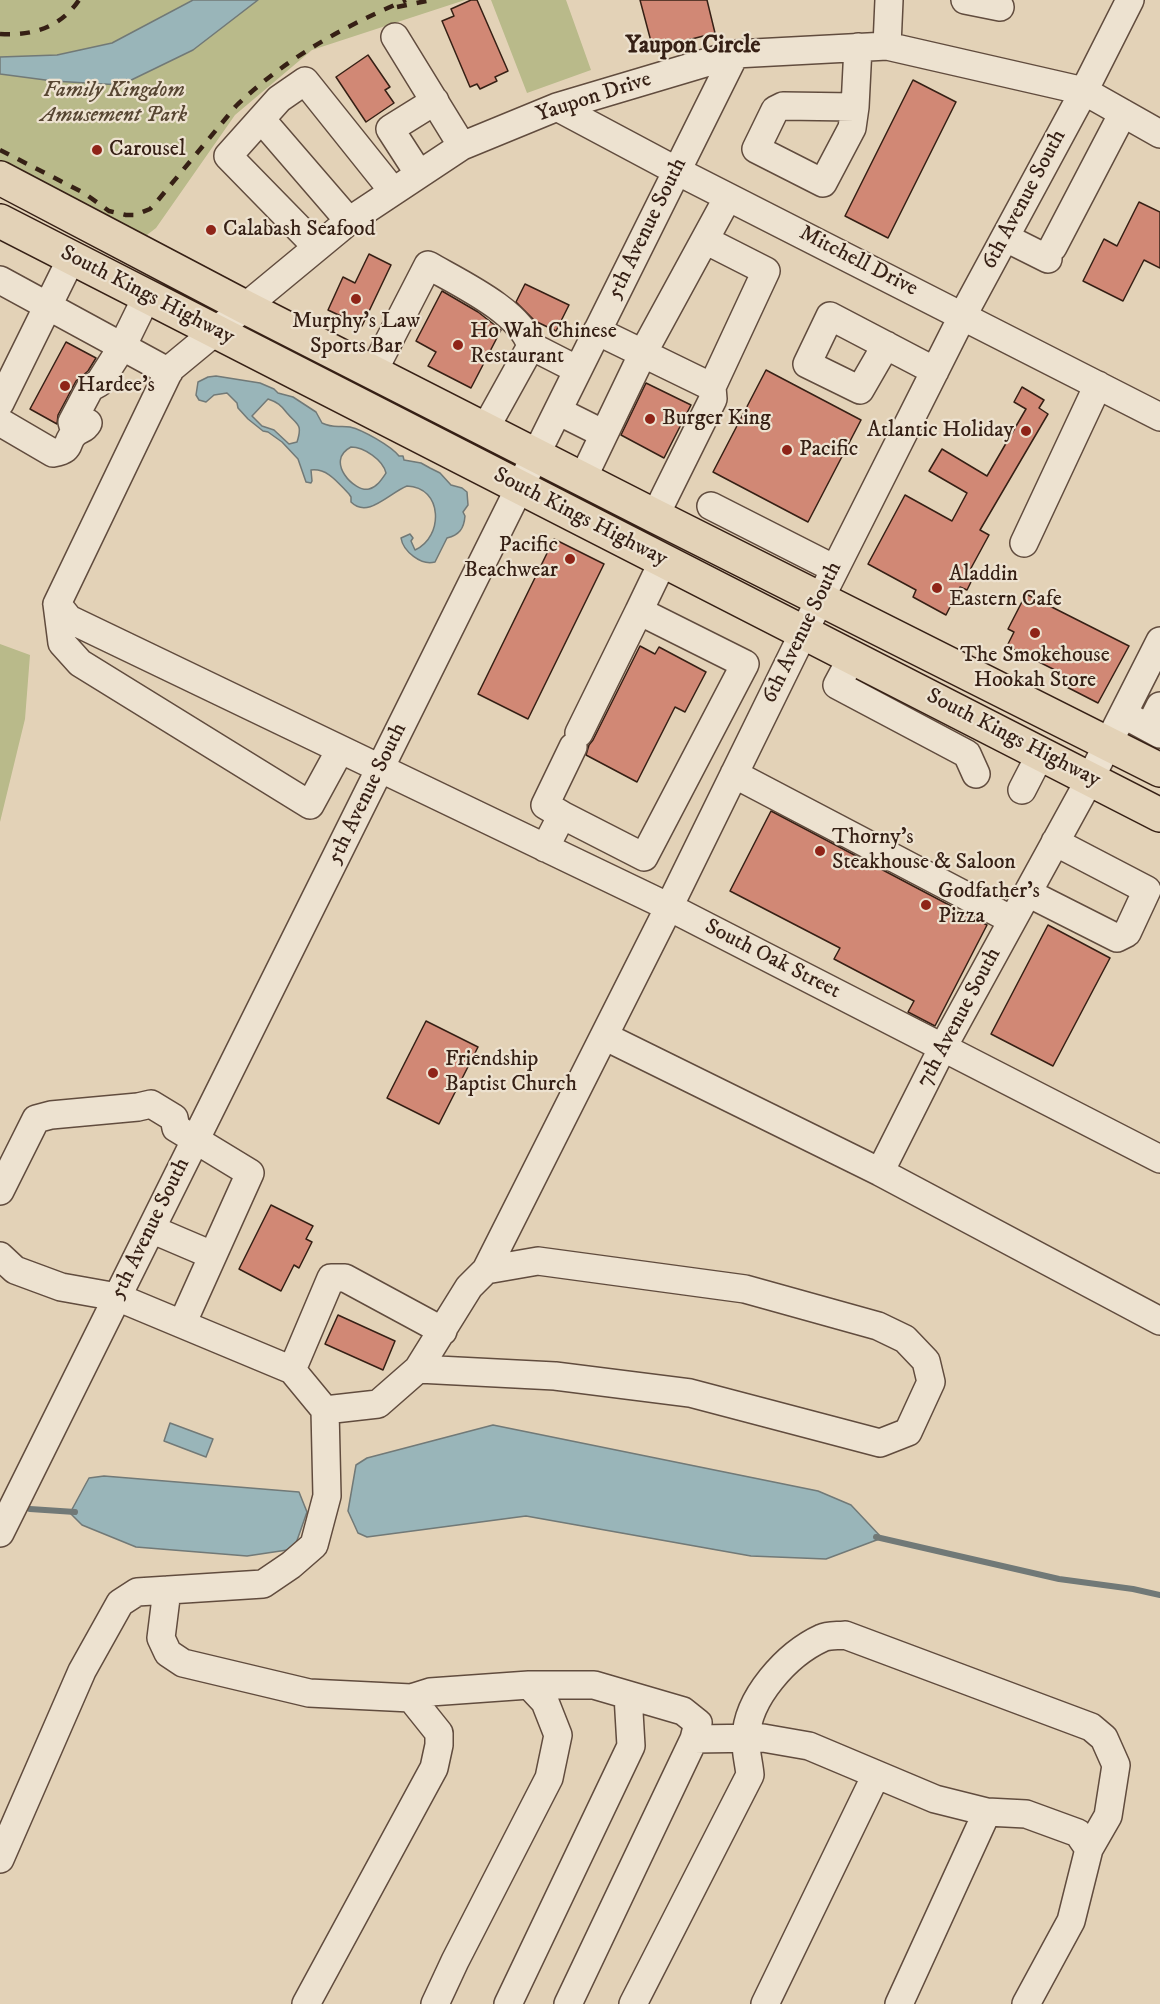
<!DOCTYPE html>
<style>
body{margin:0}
canvas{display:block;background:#e3d2b7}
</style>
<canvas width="1160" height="2004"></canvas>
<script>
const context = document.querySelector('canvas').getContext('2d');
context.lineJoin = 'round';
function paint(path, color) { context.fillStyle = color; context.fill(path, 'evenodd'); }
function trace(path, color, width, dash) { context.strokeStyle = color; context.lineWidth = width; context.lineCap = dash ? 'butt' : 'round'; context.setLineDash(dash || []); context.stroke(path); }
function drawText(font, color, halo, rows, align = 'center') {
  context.font = font + ' "IM FELL DW Pica",serif'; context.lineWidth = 4.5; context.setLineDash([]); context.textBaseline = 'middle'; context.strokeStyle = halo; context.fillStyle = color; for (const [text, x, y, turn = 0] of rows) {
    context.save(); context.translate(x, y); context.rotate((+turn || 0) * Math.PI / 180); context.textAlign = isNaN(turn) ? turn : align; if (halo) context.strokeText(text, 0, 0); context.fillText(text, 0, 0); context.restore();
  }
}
const green = new Path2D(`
 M0,0H465L312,50L235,115L156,228L143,238L0,161Z
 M491,0H566L591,70L527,93Z
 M0,644L30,655L25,719L0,822Z`);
const water = new Path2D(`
 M193,0H258L193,50L121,85L53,81L0,74V57L57,55L112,43Z
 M216,376L260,383L274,389L278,393L293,397L316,412L322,423C335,429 339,425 350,427C363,430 391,446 399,456H403L404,460L421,463L430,468L440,473L451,485L462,488L467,492L468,505L463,512L465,516C464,529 459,535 447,538L435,562C421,566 403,551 401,538L410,534L413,538L411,541L415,550C444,537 443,487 407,486C389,493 368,519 351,502V497L349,494C338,483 328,468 311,470L312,481L311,483L306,482L298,459L282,442L268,432L263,431L248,419L238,408L237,403L227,393L214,395L206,402L199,400L196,395L198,382L208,377ZM268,399C277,402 281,405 287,413C297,425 303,423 297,442L289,444L274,430L262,426L252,416ZM351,447C364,447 383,460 386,473C382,479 377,487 369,489C355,493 324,461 351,447Z
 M170,1423L213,1439L206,1457L164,1441Z
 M493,1425L818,1491L851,1505L882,1538L826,1559L751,1556L526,1516L367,1537L358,1533L348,1511L356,1465L367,1458Z
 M104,1476L299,1492L307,1512L294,1549L247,1556L136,1547L82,1525L70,1513L89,1478Z`);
const stream = new Path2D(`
 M30,1509L75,1512
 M876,1537L1059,1579L1133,1589L1160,1595`);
const building = new Path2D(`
 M471,0H477L508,71L495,77L497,81L480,89L477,84L470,87L442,21L454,16L451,9Z
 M640,0H707L715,33L653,49Z
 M368,55L390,87L385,90L394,103L366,122L336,77Z
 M913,80L956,102L888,238L845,216Z
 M1139,202L1160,212V268L1144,260L1123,301L1083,281L1104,239L1117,246Z
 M369,254L391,265L362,326L328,310L343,277L355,283Z
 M525,284L569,305L556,331L535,321L516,302Z
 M442,291L478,312L501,330L471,388L428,366L436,352L416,341Z
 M66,342L96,358L88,371L76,381L58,415L57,424L30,409Z
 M766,370L861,420L808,522L713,472Z
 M646,383L691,405L664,458L621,435Z
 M1022,387L1044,400L1039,408L1048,414L980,530L989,535L970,570L974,576L967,590L960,587L946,615L913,597L916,590L868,564L905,495L952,521L967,493L929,471L942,449L987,476L1026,409L1014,402Z
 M554,539L604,564L528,719L478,694Z
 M1026,594L1129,646L1098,703L1057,682L1061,673L1007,646L1014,632L1008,629Z
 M640,646L655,654L659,647L706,672L685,712L675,707L637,782L586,755L589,745L593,740Z
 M771,811L987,925L935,1026L908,1012L914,1001L834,959L840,948L730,891Z
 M1048,925L1110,958L1053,1066L991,1034Z
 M426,1021L478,1047L439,1124L387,1098Z
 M271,1205L313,1226L306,1239L312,1242L299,1268L294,1265L281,1291L239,1269Z
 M338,1315L395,1341L383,1370L325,1344Z`);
const minor = new Path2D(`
 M965,0L1000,7
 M395,37L462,146
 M887,46L889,0
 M557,107L677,171L1160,417
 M855,107L783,106L775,110L756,149L823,183L852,128L855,107L858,47
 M261,119L349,221
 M1160,134L1084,91L887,46L735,54L557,107L462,146L349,221L170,369L57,604L69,619L669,907L1160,1159
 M419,174L390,129L435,101
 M1006,238L1048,259
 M317,247L228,156L279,99L305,81L393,191
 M1053,247L1123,113
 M0,280L169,372
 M597,331L712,387
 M886,345L860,390L807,364L830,316L935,371
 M373,372L428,265C459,283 520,311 531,346L578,370
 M0,403L72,257
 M558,411L604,434
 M0,422L53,453C74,449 64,443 75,433C81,428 84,430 88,423
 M485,429L531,346
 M75,433L72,422L90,388L99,383L122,347L147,296
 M583,478L643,353L728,197
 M711,506L835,569
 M655,516L713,399L712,387L766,271L705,240
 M1024,543L1098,385
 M57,604L62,643L80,663L310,805L340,750
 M852,657L837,685L967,754L976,774
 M1123,714L1160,734
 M1149,728L1160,706
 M579,733L639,611
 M734,774L1012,920
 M1022,790L1041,753
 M562,815L545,805L573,747
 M545,848L562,815L644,857L745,664L639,611L663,561
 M1028,893L1117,938L1127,933L1147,890L1055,842
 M604,1036L880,1172L1160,1321
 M880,1172L943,1047L1090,779L1160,641
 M0,1191L36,1119L51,1115L138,1107L151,1104L174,1118L176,1128L250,1173L182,1324
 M151,1229L212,1255
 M0,1256L15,1270L61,1287L117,1297L292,1370L325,1410L378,1404L418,1369L555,1376L690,1393L880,1443L908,1432L931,1382L926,1361L905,1339L878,1326L745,1289L538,1261L486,1270L469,1287L418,1369
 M486,1270L669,907L820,599L963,315L1084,91L1130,0
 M292,1370L331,1278H345L443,1331
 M0,1533L735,54
 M167,1590L161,1638L168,1653L183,1663L309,1693L411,1698L430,1692L529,1685H594L683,1711L698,1723L694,1739L763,1738L809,1746L935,1799L987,1812L1026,1814L1078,1833L1089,1849L1071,1921L1026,2004
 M0,1859L82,1671L120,1603L137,1592L263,1584L291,1565L314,1545L327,1496L325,1410
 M306,2004L434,1768L439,1745V1733L411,1698
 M435,2004L455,1961L549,1778L558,1735L545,1702L529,1685
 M508,2004L631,1746L628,1695
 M568,2004L694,1739
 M633,2004L750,1775C749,1763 745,1750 746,1738C747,1698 787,1654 822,1638C828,1635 838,1636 845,1635L1091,1727L1104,1738L1116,1765L1108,1816L1089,1849
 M765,2004L876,1775
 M899,2004L987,1812`);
const major = new Path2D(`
 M0,178L245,307L655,516L1160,770
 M0,221L1160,815`);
const rail = new Path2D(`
 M397,7L431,0
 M0,34C32,36 60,28 79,0
 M0,150L84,193L109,211L126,215H135L150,209L154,205L236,106C287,57 343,27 406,0`);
const markers = [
 [97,150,6,"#8f2418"],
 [211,230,6,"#8f2418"],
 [356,299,6,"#8f2418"],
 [458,345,6,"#8f2418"],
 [65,386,6,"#8f2418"],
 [650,419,6,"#8f2418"],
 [1026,431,6,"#8f2418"],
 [787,450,6,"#8f2418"],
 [570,559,6,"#8f2418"],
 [937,588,6,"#8f2418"],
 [1035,633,6,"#8f2418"],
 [820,851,6,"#8f2418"],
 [926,905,6,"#8f2418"],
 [433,1073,6,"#8f2418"]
];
const parkNames = [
 ["Family Kingdom",114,91],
 ["Amusement Park",114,116]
];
const streetNames = [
 ["Yaupon Drive",594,98,-18],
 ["6th Avenue South",1025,200,-62],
 ["5th Avenue South",648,229,-64],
 ["Mitchell Drive",858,262,27],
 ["South Kings Highway",147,296,27],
 ["South Kings Highway",580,518,27],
 ["6th Avenue South",803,633,-64],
 ["South Kings Highway",1013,739,27],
 ["5th Avenue South",368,794,-64],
 ["South Oak Street",772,960,27],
 ["7th Avenue South",960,1018,-62],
 ["5th Avenue South",151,1229,-64]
];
const poiNames = [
 ["Carousel",109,150],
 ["Calabash Seafood",223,230],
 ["Murphy's Law",356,322,"center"],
 ["Sports Bar",356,347,"center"],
 ["Ho Wah Chinese",470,332],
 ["Restaurant",470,357],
 ["Hardee's",77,386],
 ["Burger King",662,419],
 ["Atlantic Holiday",1014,431,"right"],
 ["Pacific",799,450],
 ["Pacific",558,546,"right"],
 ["Beachwear",558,571,"right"],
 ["Aladdin",949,575],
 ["Eastern Cafe",949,600],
 ["The Smokehouse",1035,656,"center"],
 ["Hookah Store",1035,681,"center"],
 ["Thorny's",832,838],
 ["Steakhouse & Saloon",832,863],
 ["Godfather's",938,892],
 ["Pizza",938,917],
 ["Friendship",445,1060],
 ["Baptist Church",445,1085]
];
const neighbourhoodNames = [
 ["Yaupon Circle",693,47]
];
paint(green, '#b9ba8a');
paint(water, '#99b5b9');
trace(water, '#717977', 1.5);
trace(stream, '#717977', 6);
paint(building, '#d18875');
trace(building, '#362015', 1.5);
trace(minor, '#614c3e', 30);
trace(major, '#362015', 36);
trace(minor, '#ede2d0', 27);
trace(major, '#e3d2b7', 33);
trace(rail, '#362015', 4.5, [10, 10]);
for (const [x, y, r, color] of markers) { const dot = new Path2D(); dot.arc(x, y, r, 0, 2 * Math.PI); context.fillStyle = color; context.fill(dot); trace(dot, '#ede2d0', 2); }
drawText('italic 22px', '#574632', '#ede2d0', parkNames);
drawText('22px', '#362015', '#ede2d0', streetNames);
drawText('22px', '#362015', '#ede2d0', poiNames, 'left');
drawText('bold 24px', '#362015', '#ede2d0', neighbourhoodNames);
</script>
